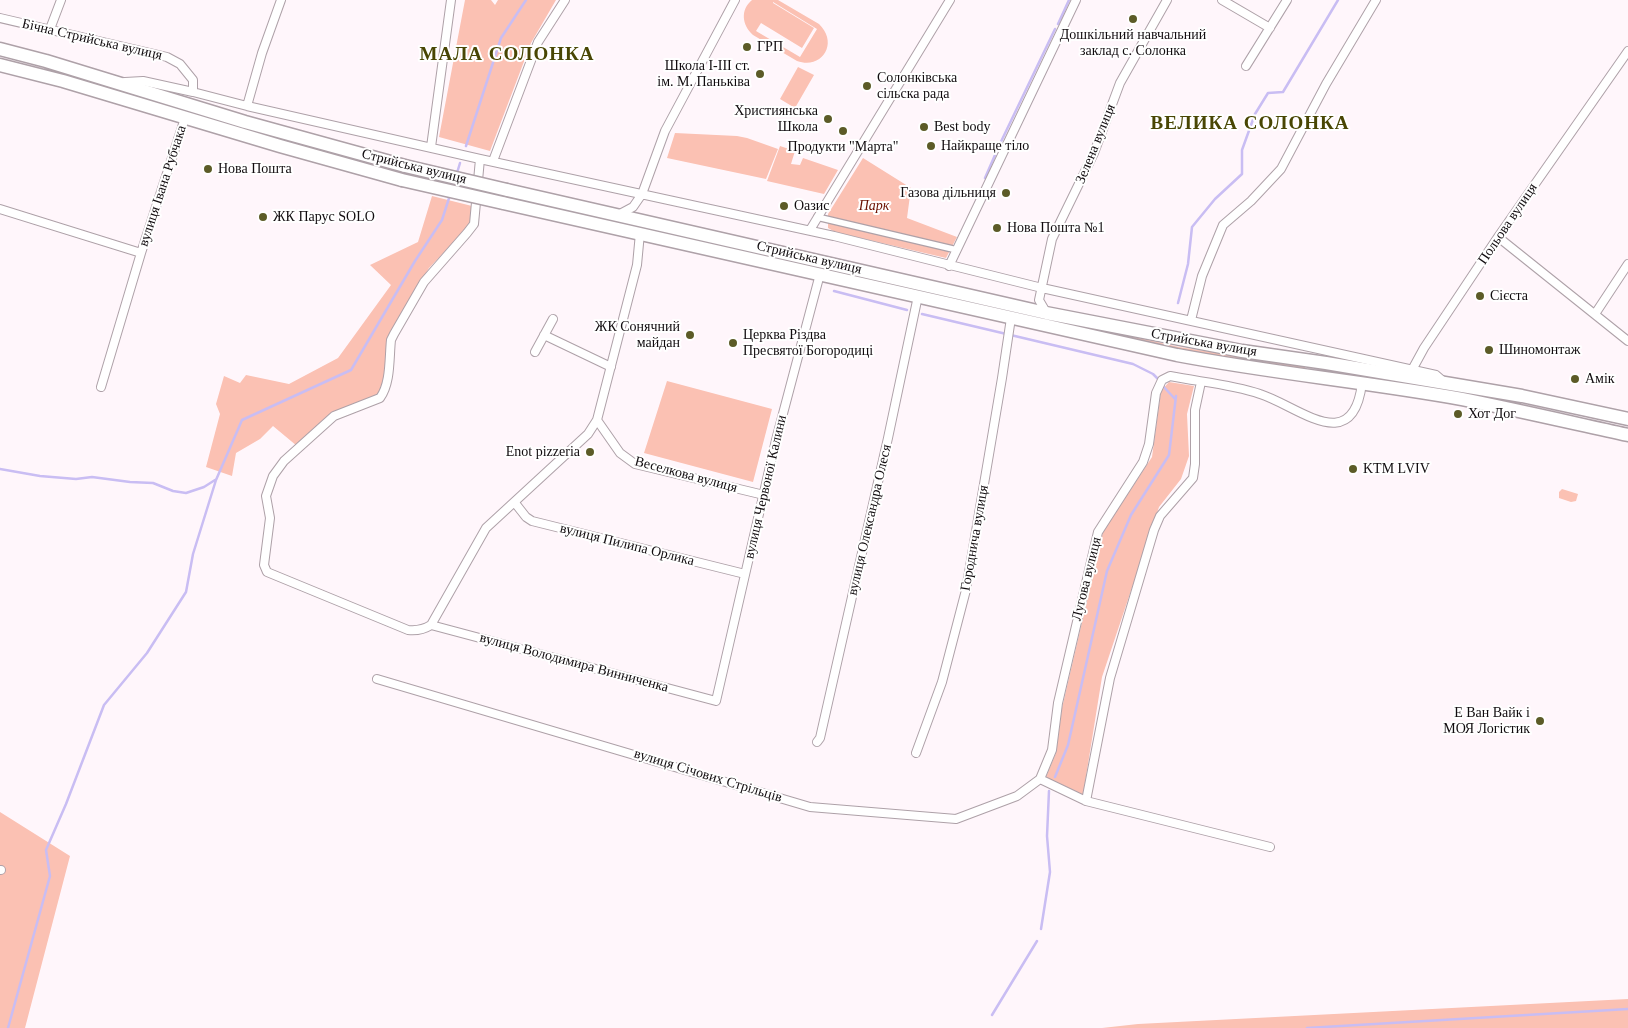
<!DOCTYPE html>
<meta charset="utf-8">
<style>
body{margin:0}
canvas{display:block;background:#fff6fb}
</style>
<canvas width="1628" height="1028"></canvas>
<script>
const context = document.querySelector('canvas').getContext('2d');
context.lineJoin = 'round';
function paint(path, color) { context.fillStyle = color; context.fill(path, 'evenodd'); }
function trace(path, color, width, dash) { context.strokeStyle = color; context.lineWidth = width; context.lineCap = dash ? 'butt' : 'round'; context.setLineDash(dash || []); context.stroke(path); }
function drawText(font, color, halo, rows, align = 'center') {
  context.font = font + ' "Times New Roman",serif'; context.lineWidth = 4; context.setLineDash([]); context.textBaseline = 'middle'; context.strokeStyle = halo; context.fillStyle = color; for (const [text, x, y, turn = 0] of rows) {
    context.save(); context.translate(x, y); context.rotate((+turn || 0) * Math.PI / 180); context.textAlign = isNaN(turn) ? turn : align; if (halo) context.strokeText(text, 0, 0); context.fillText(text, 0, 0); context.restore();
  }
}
const green = new Path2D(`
 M465,0H491L495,5L498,0H556L531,43L490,151L439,137Z
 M752,0H778L819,24C839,43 822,70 797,61L753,35C742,25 740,10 752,0ZM773,2L817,29L800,57L756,31L761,23L802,48L814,28L773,3Z
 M47,67L398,170L397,173L291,144L47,70Z
 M798,67L814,75L795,108L780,99Z
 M675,133L737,136L747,138L778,149L766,179L667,158Z
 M780,146L795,151L791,164L800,165L803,158L838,170L824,194L767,181Z
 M863,158L911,188L907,218L957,237L946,258L835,232L828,228V214Z
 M506,195L838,270V272L505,198Z
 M432,196L472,206L471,224L429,268L388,336L384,382L378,396L336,412L297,446L273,426L260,439L236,453L232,476L206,467L220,414L216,404L224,376L240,383L246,375L289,384L338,358L391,285L370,265L418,242Z
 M843,271L1179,347L1305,367L1304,371L1178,351L842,274Z
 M667,381L772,409L753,482L644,453Z
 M1169,382L1194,386L1187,414L1189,456L1181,479L1159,507L1102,677L1083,795L1046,777L1056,753L1062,708L1103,532L1152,457L1161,391Z
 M1562,489L1578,494L1576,501L1571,502L1559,498V492Z
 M0,812L70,856L25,1028H0Z
 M1628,999V1028H1102L1138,1024Z`);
const stream = new Path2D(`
 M1058,24L1069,0
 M466,146L501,38L526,0
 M997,150L1055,29
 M457,173L460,163
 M985,178L995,155
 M834,291L907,310
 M1178,303L1188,264L1192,227L1215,199L1242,174V150L1255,114L1268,93L1283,92L1338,0
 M922,314L1133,364L1153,374L1159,380
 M1162,385L1175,399
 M0,469L40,476L76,479L92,477L130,482L153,483L173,491L186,493L204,487L215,480
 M1055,777L1068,745L1107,571L1131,515L1169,455L1176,396
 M1041,929L1050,872L1047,836L1049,791
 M992,1015L1037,941
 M8,1028L50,876L46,850L66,804L104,705L147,653L186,592L193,554L216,480L242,420L351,370L415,261L442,220L450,195
 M1307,1028L1628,1009`);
const pedestrian = new Path2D(`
 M817,217L957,250`);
const minor = new Path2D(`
 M1222,0L1270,28
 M0,18L167,57L180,64L193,80V92
 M50,29L61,0
 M1246,66L1287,0
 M125,82L143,81L193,92L247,106L480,159L834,236L1042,288L1436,375L1443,381
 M247,106L262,53L281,0
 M431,147L451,0
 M480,159L474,224L467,233L424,282L394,334L391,340C389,358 391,383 380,398L334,416L284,461L273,476L266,496L270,518L264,565L267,572L408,630C417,631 423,630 431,625L486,528L588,434L597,420L637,265L640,233
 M493,161L538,42L565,0
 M0,209L141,253
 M618,215L633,207L642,194L665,131L735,0
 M810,230L950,0
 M1498,237L1628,341
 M949,266L1076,0
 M1046,312L1039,300L1052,239L1094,153L1120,83L1167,0
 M1595,314L1628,264
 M1191,320L1202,276L1223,225L1251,201L1281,169L1326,84L1376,0
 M544,335L611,367
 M535,352L553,319
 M1412,370L1424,348L1498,237L1628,51
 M101,387L141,253L185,118
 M597,420L620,453L635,464L764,495
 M515,503L526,517L532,521L745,574
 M431,625L716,701L776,440L820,274
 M377,679L810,807L956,819L1017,796L1040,779
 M817,742L820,738L888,438L918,296
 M916,753L942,682L966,590L1002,378L1011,318
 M1040,779L1052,750L1058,703L1098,532L1143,462L1149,444L1156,393L1162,380L1170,376C1200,382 1231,384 1260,394C1298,406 1353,458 1362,383
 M1040,779L1086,801L1110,678L1154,530L1160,516L1193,478L1195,464V410L1201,382
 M1086,801L1270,847
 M0,870H1`);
const trunk = new Path2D(`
 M0,49L46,61L245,122L405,166
 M0,65L63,81L280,146L402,180
 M507,190L1046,313L1242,351L1326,363L1522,396L1628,419
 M503,203L1177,355C1272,373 1367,382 1462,399C1517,410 1573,423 1628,435`);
const trunkBridge = new Path2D(`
 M405,166L507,190
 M402,180L503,203`);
const markers = [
 [1133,19,5,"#5c5b27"],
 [747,47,5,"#5c5b27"],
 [760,74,5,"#5c5b27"],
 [867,86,5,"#5c5b27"],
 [828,119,5,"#5c5b27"],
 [924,127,5,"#5c5b27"],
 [843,131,5,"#5c5b27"],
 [931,146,5,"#5c5b27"],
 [208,169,5,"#5c5b27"],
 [1006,193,5,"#5c5b27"],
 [784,206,5,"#5c5b27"],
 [263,217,5,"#5c5b27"],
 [997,228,5,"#5c5b27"],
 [1480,296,5,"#5c5b27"],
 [690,335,5,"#5c5b27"],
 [733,343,5,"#5c5b27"],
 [1489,350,5,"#5c5b27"],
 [1575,379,5,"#5c5b27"],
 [1458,414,5,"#5c5b27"],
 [590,452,5,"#5c5b27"],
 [1353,469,5,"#5c5b27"],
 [1540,721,5,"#5c5b27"]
];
const poiNames = [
 ["Дошкільний навчальний",1133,35,"center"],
 ["заклад с. Солонка",1133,51,"center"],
 ["ГРП",757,47],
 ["Школа І-ІІІ ст.",750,66,"right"],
 ["ім. М. Паньківа",750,82,"right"],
 ["Солонківська",877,78],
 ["сільска рада",877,94],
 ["Християнська",818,111,"right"],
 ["Школа",818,127,"right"],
 ["Best body",934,127],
 ["Найкраще тіло",941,146],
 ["Продукти \"Марта\"",843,147,"center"],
 ["Нова Пошта",218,169],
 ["Газова дільниця",996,193,"right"],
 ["Оазис",794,206],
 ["ЖК Парус SOLO",273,217],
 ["Нова Пошта №1",1007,228],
 ["Сієста",1490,296],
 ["ЖК Сонячний",680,327,"right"],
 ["майдан",680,343,"right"],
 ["Церква Різдва",743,335],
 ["Пресвятої Богородиці",743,351],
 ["Шиномонтаж",1499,350],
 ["Амік",1585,379],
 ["Хот Дог",1468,414],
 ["Enot pizzeria",580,452,"right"],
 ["KTM LVIV",1363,469],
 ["Е Ван Вайк і",1530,713,"right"],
 ["МОЯ Логістик",1530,729,"right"]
];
const streetNames = [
 ["Бічна Стрийська вулиця",92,40,13],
 ["Зелена вулиця",1096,144,-68],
 ["Стрийська вулиця",414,167,14],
 ["вулиця Івана Рубчака",163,186,-72],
 ["Польова вулиця",1508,224,-56],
 ["Стрийська вулиця",809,258,13],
 ["Стрийська вулиця",1204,343,10],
 ["Веселкова вулиця",686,475,15],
 ["вулиця Червоної Калини",766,487,-77],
 ["вулиця Олександра Олеся",870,520,-77],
 ["Городнича вулиця",975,538,-80],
 ["вулиця Пилипа Орлика",627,545,14],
 ["Лугова вулиця",1087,579,-76],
 ["вулиця Володимира Винниченка",574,663,15],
 ["вулиця Січових Стрільців",708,776,17]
];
const parkNames = [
 ["Парк",874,206]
];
const districtNames = [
 ["МАЛА СОЛОНКА",507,55],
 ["ВЕЛИКА СОЛОНКА",1250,124]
];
paint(green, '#fbc1b3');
trace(stream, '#c9bdf3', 2.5);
trace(pedestrian, '#aea1a8', 8);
trace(minor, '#aea1a8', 10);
trace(trunk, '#aea1a8', 15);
trace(pedestrian, '#fff', 5.5);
trace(minor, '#fff', 8);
trace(trunk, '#fff', 12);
trace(trunkBridge, '#aea1a8', 15, []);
trace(trunkBridge, '#fff', 12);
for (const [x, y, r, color] of markers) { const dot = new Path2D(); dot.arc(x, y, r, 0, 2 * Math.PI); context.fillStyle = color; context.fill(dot); trace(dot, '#fff', 2); }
drawText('14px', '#110c0f', '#fff', poiNames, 'left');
drawText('14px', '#110c0f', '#fff', streetNames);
drawText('italic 14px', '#6a1000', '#fff', parkNames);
context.letterSpacing = '1px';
drawText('bold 19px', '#494604', '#fff', districtNames);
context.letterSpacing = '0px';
</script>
